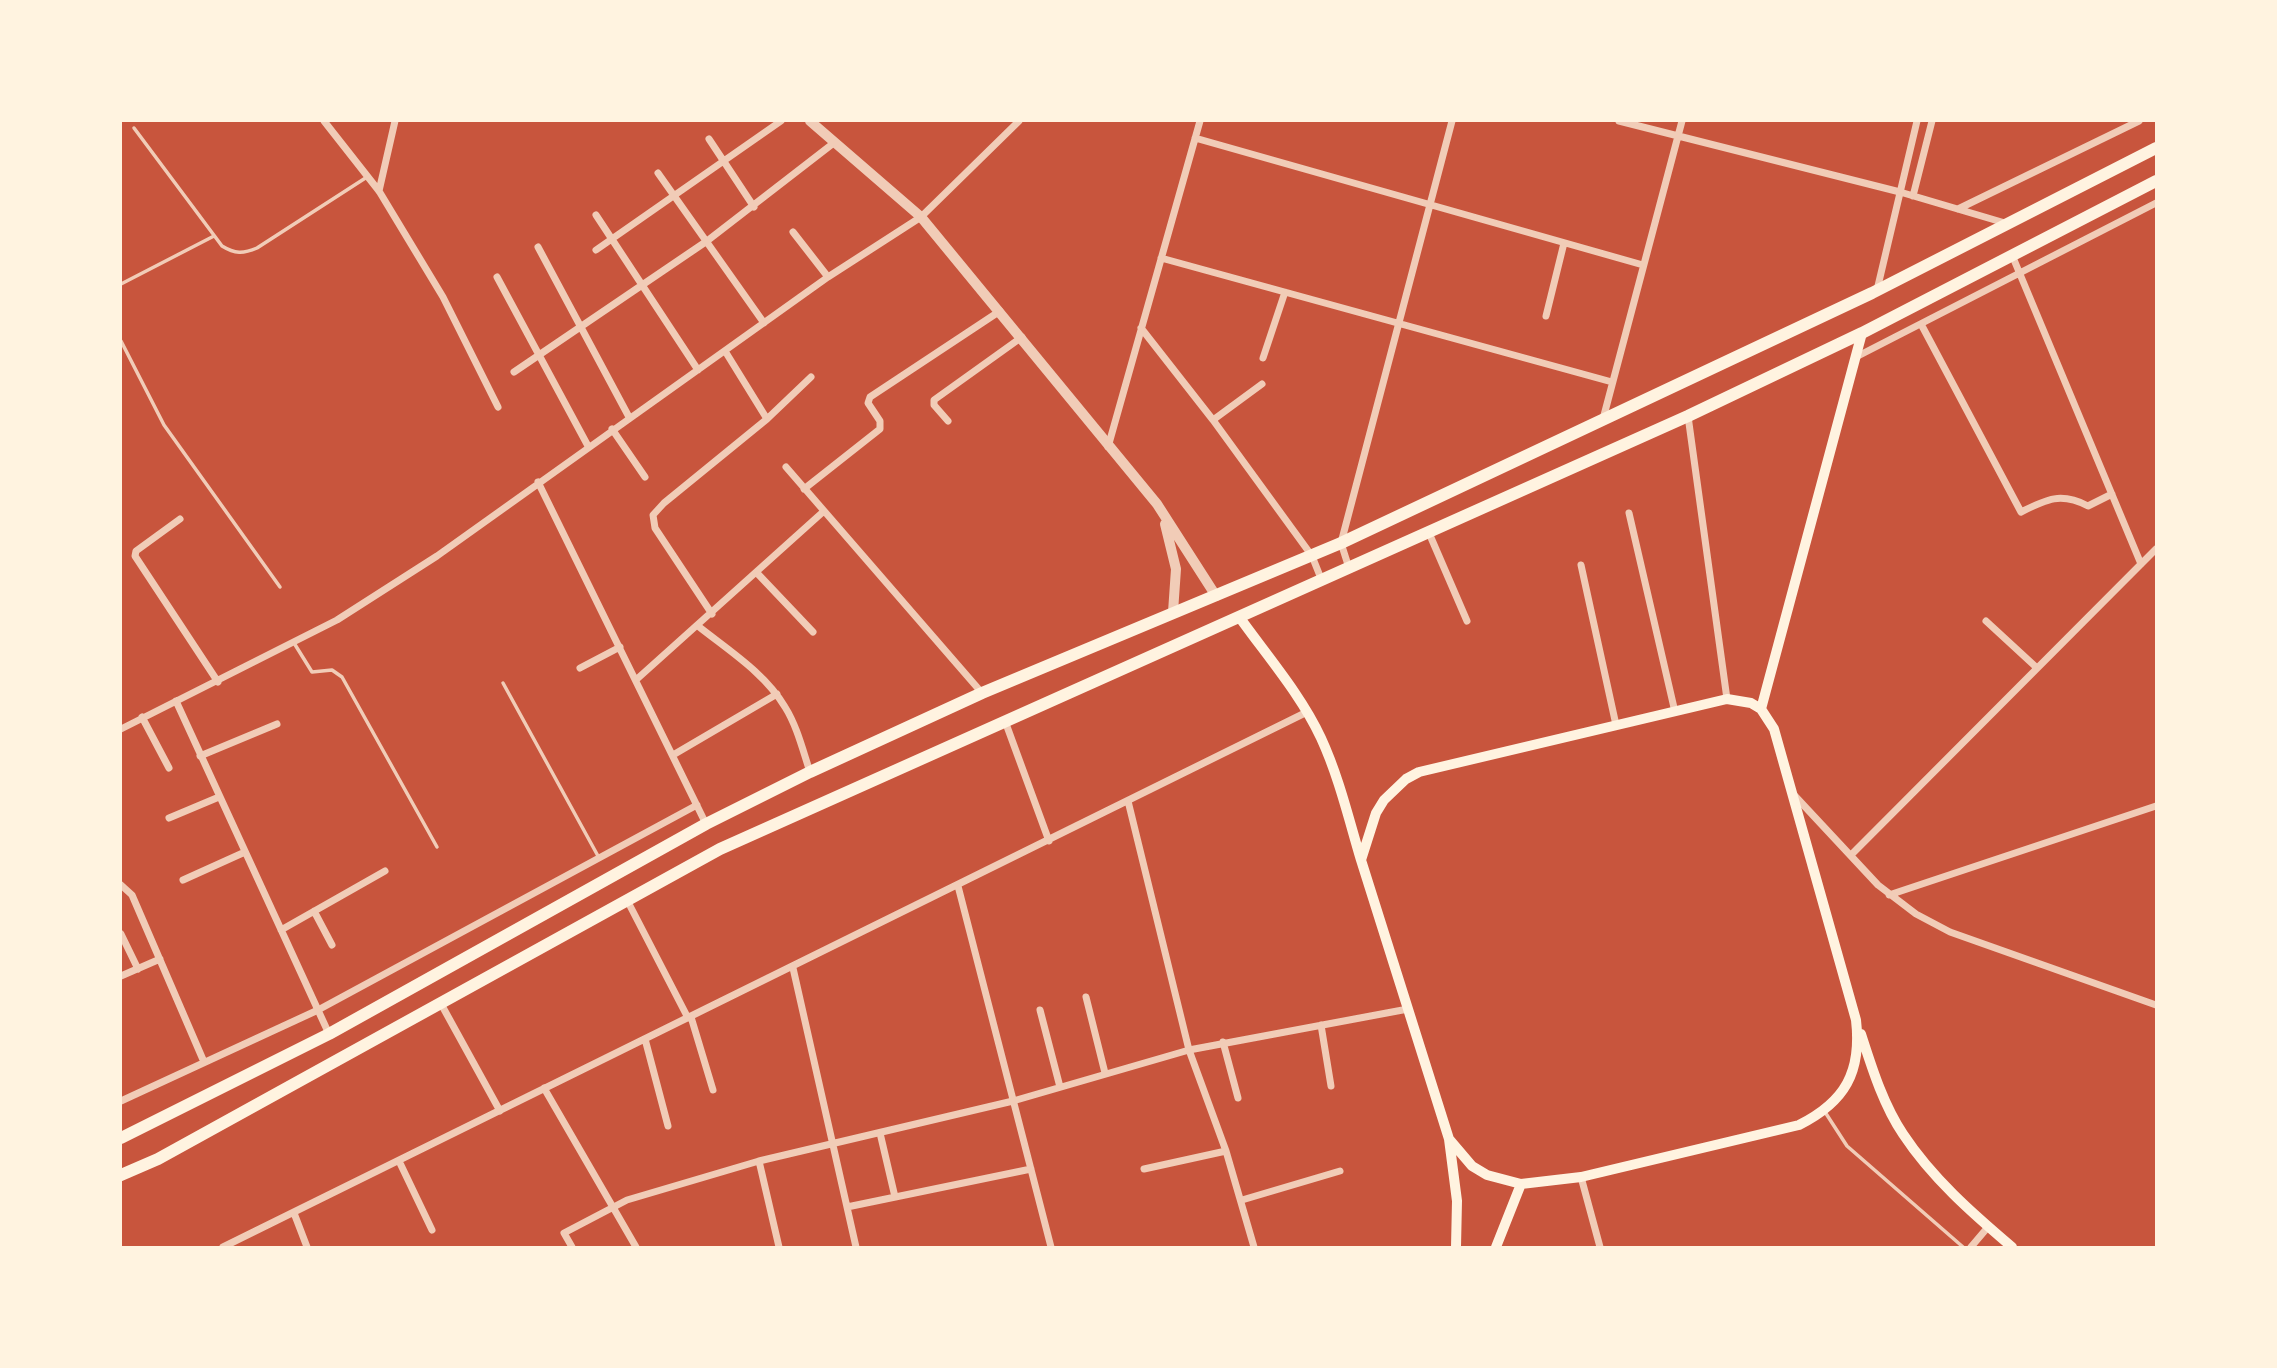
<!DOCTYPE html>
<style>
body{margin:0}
#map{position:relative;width:2277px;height:1368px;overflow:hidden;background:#c8553d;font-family:"Golos Text",sans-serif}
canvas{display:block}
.frame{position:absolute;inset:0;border:122px solid #fff3e0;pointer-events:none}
</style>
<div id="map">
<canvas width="2277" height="1368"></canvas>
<div class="frame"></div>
</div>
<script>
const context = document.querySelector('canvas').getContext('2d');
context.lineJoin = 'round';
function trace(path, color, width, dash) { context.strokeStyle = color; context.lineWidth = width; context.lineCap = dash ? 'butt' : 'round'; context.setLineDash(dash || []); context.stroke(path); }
const service = new Path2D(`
 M134,128L222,246C235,254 243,254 257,248L367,177
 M121,284L214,236
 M121,341L164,425L280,587
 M294,643L312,672L332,670L342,677L437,847
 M503,683L598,856
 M1825,1112L1847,1146L1963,1247`);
const minor = new Path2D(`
 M324,121L379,191L443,297L498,407
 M1619,121L1900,192L2005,223
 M1195,138L1643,265
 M709,139L754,207
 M658,173L764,323
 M379,191L395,121
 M1913,196L1932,121
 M1958,209L2139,121
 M596,215L698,370
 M793,232L828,277
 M538,247L629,417
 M596,250L781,121
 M2012,255L2141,564
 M1161,258L1612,382
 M497,277L588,446
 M1877,290L1917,121
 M1546,316L1564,243
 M1921,324L2021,512C2047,499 2061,492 2088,506L2112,494
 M1141,328L1213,420L1312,556L1322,581
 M725,351L767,419
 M1856,357L2156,203
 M1263,358L1285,292
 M514,372L707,241L835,142
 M1688,416L1727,699
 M1603,419L1682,121
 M1213,420L1262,384
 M948,421L934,405V400L1022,337
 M612,429L645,477
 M1108,447L1200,121
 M786,467L982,693
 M538,482L706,824
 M804,489L880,429V421L868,403L870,397L1000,311
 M1629,513L1675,712
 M180,519L136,551L135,556L218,682
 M1429,533L1467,621
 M1581,565L1616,725
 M1349,568L1341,543L1452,121
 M757,573L813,632
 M712,614L655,528L653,515L664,503L767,419L811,377
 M1986,621L2037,668
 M698,626C728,650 765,673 785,707C797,726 803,751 810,772
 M580,668L620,647
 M637,679L824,511
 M176,701L329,1034
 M142,717L169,768
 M1005,721L1049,841
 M121,729L337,620L437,556L828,277L921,217L1019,121
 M673,755L777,694
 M200,756L277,724
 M1795,796L1878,885L1916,914L1950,932L2156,1005
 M1128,801L1189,1050L1226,1151L1254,1247
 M169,818L219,797
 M1851,855L2156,549
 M183,880L245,852
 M121,885L132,895L204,1062
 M958,886L1051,1247
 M1889,895L2156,806
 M627,900L688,1018
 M314,911L332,945
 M281,930L385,871
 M121,934L138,969
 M793,968L856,1247
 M121,976L160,959
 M1086,997L1105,1073
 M440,1002L500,1111
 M1040,1010L1060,1087
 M691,1017L713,1090
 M1321,1025L1331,1086
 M645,1039L668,1126
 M1223,1042L1238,1098
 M544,1088L636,1247
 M121,1101L318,1010L697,805
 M880,1133L895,1197
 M399,1161L432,1230
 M759,1161L779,1247
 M1144,1169L1226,1151
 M1581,1177L1600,1247
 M1242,1200L1340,1171
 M847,1207L1031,1169
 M294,1213L307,1247
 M223,1247L1307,712
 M572,1247L564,1233L627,1200L759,1161L1013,1101L1189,1050L1408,1009
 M1971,1247L1988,1227`);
const tertiary = new Path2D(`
 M810,121L921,217L1157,504L1216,596
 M1165,524L1176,569L1173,612`);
const secondary = new Path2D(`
 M1240,618C1268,657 1301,695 1321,738C1339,777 1349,820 1361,860
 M1761,709L1862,333
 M1861,1034C1872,1068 1883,1104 1903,1134C1932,1178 1972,1213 2012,1247
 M1449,1139L1472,1166L1487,1175L1521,1184L1581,1177L1799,1125C1845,1102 1862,1072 1856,1020L1774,729L1761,709L1751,703L1727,699L1419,772L1406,779L1384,800L1376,813L1361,860L1449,1139L1457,1201L1456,1247
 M1496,1247L1521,1184`);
const primary = new Path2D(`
 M121,1138L329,1034L706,824L810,772L982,693L1341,543L1872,293L2156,148
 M121,1175L158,1159L720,849L1688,416L1862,333L2156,181`);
trace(service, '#f1ccb7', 3.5);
trace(minor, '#f1ccb7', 7);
trace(tertiary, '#f1ccb7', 10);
trace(secondary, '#fff3e0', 10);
trace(primary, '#fff3e0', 12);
</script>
